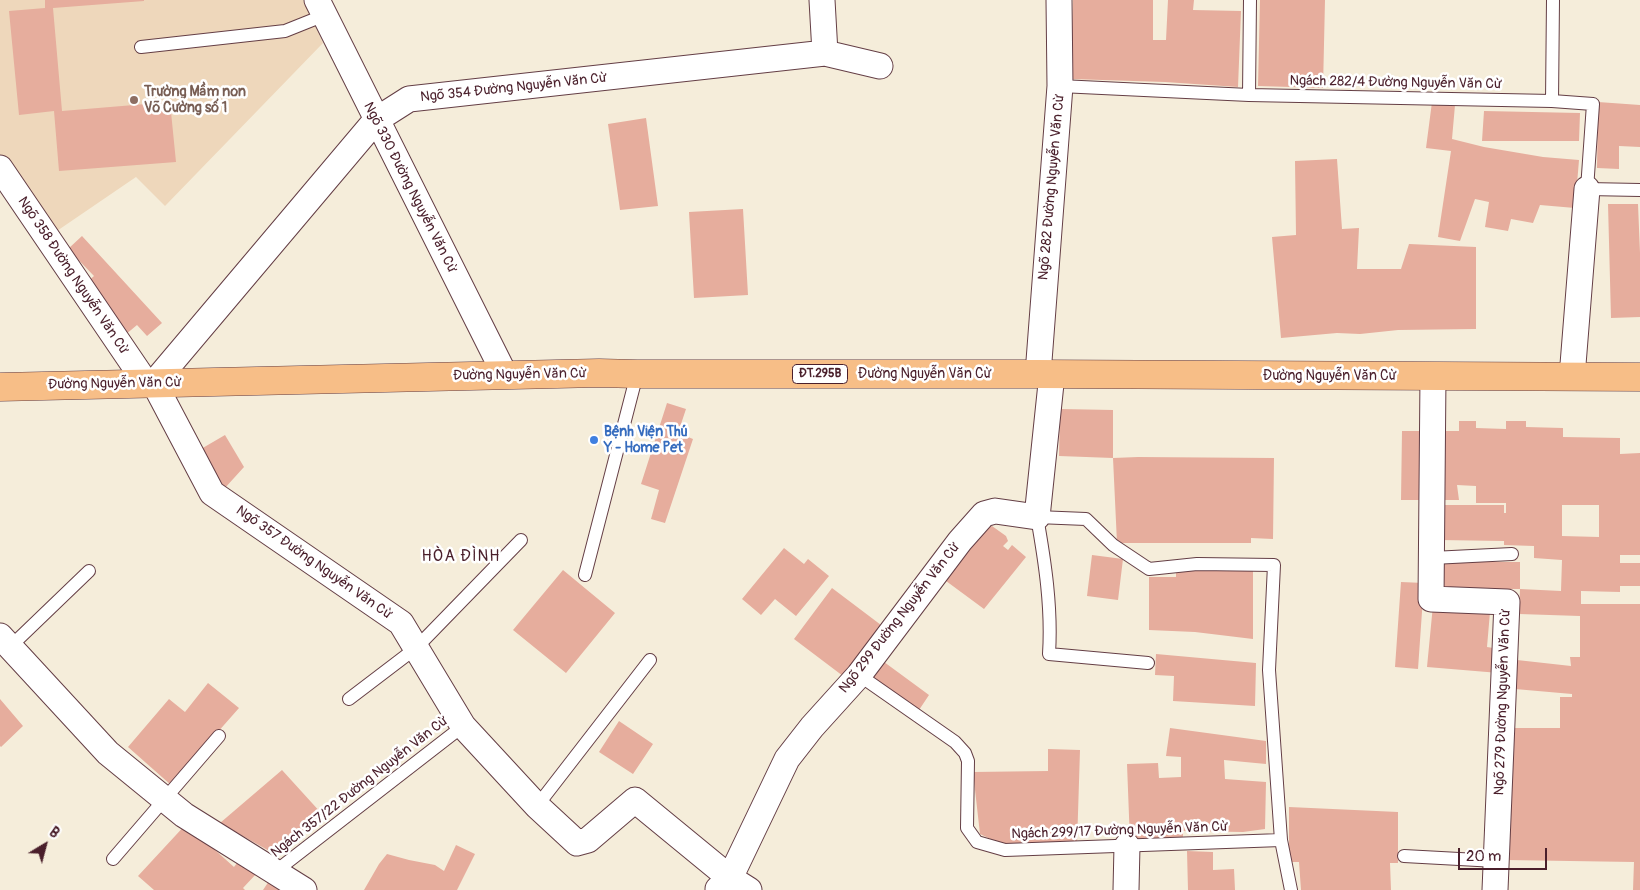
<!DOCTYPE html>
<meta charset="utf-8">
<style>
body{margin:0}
#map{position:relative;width:1640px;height:890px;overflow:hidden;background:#f5edda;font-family:Pangolin,sans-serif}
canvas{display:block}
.north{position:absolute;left:20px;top:820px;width:50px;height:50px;-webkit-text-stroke:4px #fff;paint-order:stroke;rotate:37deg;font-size:14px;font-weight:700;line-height:20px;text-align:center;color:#4a1f2b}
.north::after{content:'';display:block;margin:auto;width:18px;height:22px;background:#4a1f2b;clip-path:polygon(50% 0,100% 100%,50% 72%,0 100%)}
.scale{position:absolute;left:1458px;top:848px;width:89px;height:22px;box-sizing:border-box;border:2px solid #4a1f2b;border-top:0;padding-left:6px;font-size:15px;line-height:18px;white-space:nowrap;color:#4a1f2b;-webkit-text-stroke:4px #fff;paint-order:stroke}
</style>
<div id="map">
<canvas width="1640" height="890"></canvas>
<div class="north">B</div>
<div class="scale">20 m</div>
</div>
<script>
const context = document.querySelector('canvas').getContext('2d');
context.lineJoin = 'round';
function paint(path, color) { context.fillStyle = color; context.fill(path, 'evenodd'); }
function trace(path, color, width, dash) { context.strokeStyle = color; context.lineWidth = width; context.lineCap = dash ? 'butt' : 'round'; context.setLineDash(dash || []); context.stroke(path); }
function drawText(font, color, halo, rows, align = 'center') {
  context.font = font + ' Pangolin,sans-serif'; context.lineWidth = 5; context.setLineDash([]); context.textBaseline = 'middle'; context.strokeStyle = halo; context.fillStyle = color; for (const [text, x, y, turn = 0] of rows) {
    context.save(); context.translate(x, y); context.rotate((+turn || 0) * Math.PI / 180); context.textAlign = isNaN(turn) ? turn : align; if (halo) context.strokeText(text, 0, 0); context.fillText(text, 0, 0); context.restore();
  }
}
const built = new Path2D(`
 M0,0H303L323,43L165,206L136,177L51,235L0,157Z`);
const building = new Path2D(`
 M45,0H144V1L53,8L62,111L170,102L176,162L59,171L54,111L19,115L9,11L45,8Z
 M1073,0H1153V40H1166L1168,0H1194L1193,10L1241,11L1238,87L1165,82L1071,79Z
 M1260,0H1325L1323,88L1258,86Z
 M1432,102L1455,105L1452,139L1484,147L1543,157L1579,160L1575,208L1540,205L1533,223L1511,219L1508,231L1485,227L1489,202L1475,199L1460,241L1438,237L1451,151L1426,148Z
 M1598,102L1640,105V147L1619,146V169L1597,168Z
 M1484,111L1580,113L1579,141H1482Z
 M646,118L658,206L620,210L608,124Z
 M1337,159L1342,229L1359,228L1357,269H1401L1409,244L1476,247V329L1398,330L1360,334L1337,333L1281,338L1272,237L1296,235L1295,161Z
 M1608,204H1638L1640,253V317L1611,318Z
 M743,209L748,295L694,298L689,212Z
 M82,236L162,323L147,336L137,325L125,335L84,285L94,276L68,249Z
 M667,403L686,409L678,433L693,439L665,523L651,519L659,490L641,484Z
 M1060,409L1113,410V458L1059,456Z
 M1459,421H1476V428L1506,429V421H1526V427L1563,428V437L1620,438V454L1640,453V555H1620V563H1640V586H1620V592L1581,591V604H1640V890H1633L1634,862L1506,860L1507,728H1560V697H1572V694L1515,689L1517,660L1571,666L1570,657H1580V616L1519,614L1520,589L1561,591L1562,560L1534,558V546L1504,545V541L1439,540L1438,505H1504V513H1506V503H1476V486L1457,485L1459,500H1436V431H1459ZM1562,505H1599V537L1562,536Z
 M1402,431H1428L1427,500H1401Z
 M225,435L244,467L224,489L201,449Z
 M1138,457L1274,458L1273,539L1251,538V543H1117L1113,458Z
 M992,526L1006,536L1008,541L1003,546L1008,550L1012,545L1026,557L984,609L942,578L984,528Z
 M784,548L804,564L808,559L829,576L796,616L775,599L761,615L742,599Z
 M1092,555L1123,559L1118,600L1087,596Z
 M1441,562H1520V589H1441Z
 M1176,569H1253V639L1195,632L1149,630V577H1176Z
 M563,570L615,613L566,673L513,630Z
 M1401,582L1424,583L1418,669L1395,667Z
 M832,588L881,625L843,676L794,639Z
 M1433,605L1490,612L1487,647L1500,649L1499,673L1427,667Z
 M1156,654L1256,663L1255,706L1173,701L1174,676L1155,675Z
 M880,659L929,695L917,713L867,677Z
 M208,683L239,708L171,785L128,747L169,699L185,712Z
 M0,699L23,726L1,747L0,746Z
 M619,721L653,744L633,774L599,752Z
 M1170,728L1266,741V764L1224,760L1225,779L1266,782L1265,829L1243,832L1183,831V840L1130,842L1127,764L1158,763L1159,778L1181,777V757L1166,756Z
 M1048,749L1080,750L1077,845L1005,846L980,834L973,772L1048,771Z
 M282,770L322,814L278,856L220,823Z
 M1289,807L1398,812V863H1390L1391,890H1301L1299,862H1289Z
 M188,822L217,848L215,850L234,867L240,859L256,874L243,888L245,890H154L138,876Z
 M456,845L475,854L457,890H364L379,864L387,854L409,860L435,865L444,871Z
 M1187,851L1213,852V870L1234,869L1235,890H1188Z
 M269,881L281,890H263Z`);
const lane = new Path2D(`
 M141,47L285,31L325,15
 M1060,86L1249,95L1552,101L1593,104L1587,189L1640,190
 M1249,95L1250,0
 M1552,101L1553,0
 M1432,558L1512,554
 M585,575L637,374
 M10,647L89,571
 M1148,663L1049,654C1052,608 1045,562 1037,517L1086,519L1113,545L1149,569L1197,564L1274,565L1269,670L1281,840L1291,890
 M859,675L955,742L965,753L968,761L967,828L977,842L1005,850L1281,840
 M349,699L416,648L521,540
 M537,806L650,660
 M1404,856L1496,861
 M113,859L219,736
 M276,871L463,726`);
const street = new Path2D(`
 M317,0L505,375
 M822,0L825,53
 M0,168L146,383
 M1038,374L1060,86L1059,0
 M1433,376L1431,599L1507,602L1495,890
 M1572,377L1587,189
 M0,636L108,753L184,815L304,890
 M718,889L730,878L787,759L812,727L859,675L960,541L984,514L995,511L1037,517L1052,374
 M749,890L730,878L635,800L588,840L577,843L537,806L463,726L401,623L212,493L154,383L376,120L409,99L825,53L880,66
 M1126,890L1127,846`);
const primary = new Path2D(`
 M0,387L599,373L637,374H1038L1640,377`);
const markers = [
 [134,100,5,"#8d6e63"],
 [594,440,5,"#3f7fe0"]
];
const shields = [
 [820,374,55]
];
const shieldNames = [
 ["ĐT.295B",820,374]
];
const streetNames = [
 ["Ngách 282/4 Đường Nguyễn Văn Cừ",1396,83,1],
 ["Ngõ 354 Đường Nguyễn Văn Cừ",514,88,-6],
 ["Ngõ 282 Đường Nguyễn Văn Cừ",1052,187,-85],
 ["Ngõ 330 Đường Nguyễn Văn Cừ",410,188,63],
 ["Ngõ 358 Đường Nguyễn Văn Cừ",73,276,56],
 ["Đường Nguyễn Văn Cừ",925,374],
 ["Đường Nguyễn Văn Cừ",520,375,-1],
 ["Đường Nguyễn Văn Cừ",1330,376],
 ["Đường Nguyễn Văn Cừ",115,384,-1],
 ["Ngõ 357 Đường Nguyễn Văn Cừ",314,563,35],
 ["Ngõ 299 Đường Nguyễn Văn Cừ",900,618,-52],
 ["Ngõ 279 Đường Nguyễn Văn Cừ",1503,702,-88],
 ["Ngách 357/22 Đường Nguyễn Văn Cừ",360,787,-38],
 ["Ngách 299/17 Đường Nguyễn Văn Cừ",1120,831,-2]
];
const educationNames = [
 ["Trường Mầm non",144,92],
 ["Võ Cường số 1",144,108]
];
const shopNames = [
 ["Bệnh Viện Thú",604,432],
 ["Y - Home Pet",604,448]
];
const quarterNames = [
 ["HÒA ĐÌNH",461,557]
];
paint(built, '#eed7bb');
paint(building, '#e6ad9d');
trace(lane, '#643e45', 14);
trace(street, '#643e45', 27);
trace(primary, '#643e45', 29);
trace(lane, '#fff', 12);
trace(street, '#fff', 25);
trace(primary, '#f7be87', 28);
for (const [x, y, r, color] of markers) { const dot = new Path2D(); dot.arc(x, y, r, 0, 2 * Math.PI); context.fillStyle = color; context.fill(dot); trace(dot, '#fff', 2); }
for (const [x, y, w] of shields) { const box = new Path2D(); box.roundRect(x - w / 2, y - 9.5, w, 19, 4); context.fillStyle = '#fff'; context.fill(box); trace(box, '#4a1f2b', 1); }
drawText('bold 12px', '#4a1f2b', null, shieldNames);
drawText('14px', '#4a1f2b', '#fff', streetNames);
drawText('bold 14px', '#785e54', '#fff', educationNames, 'left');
drawText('bold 14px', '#366cbe', '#fff', shopNames, 'left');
context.letterSpacing = '1px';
drawText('16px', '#4a1f2b', '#fff', quarterNames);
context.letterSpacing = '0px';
</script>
